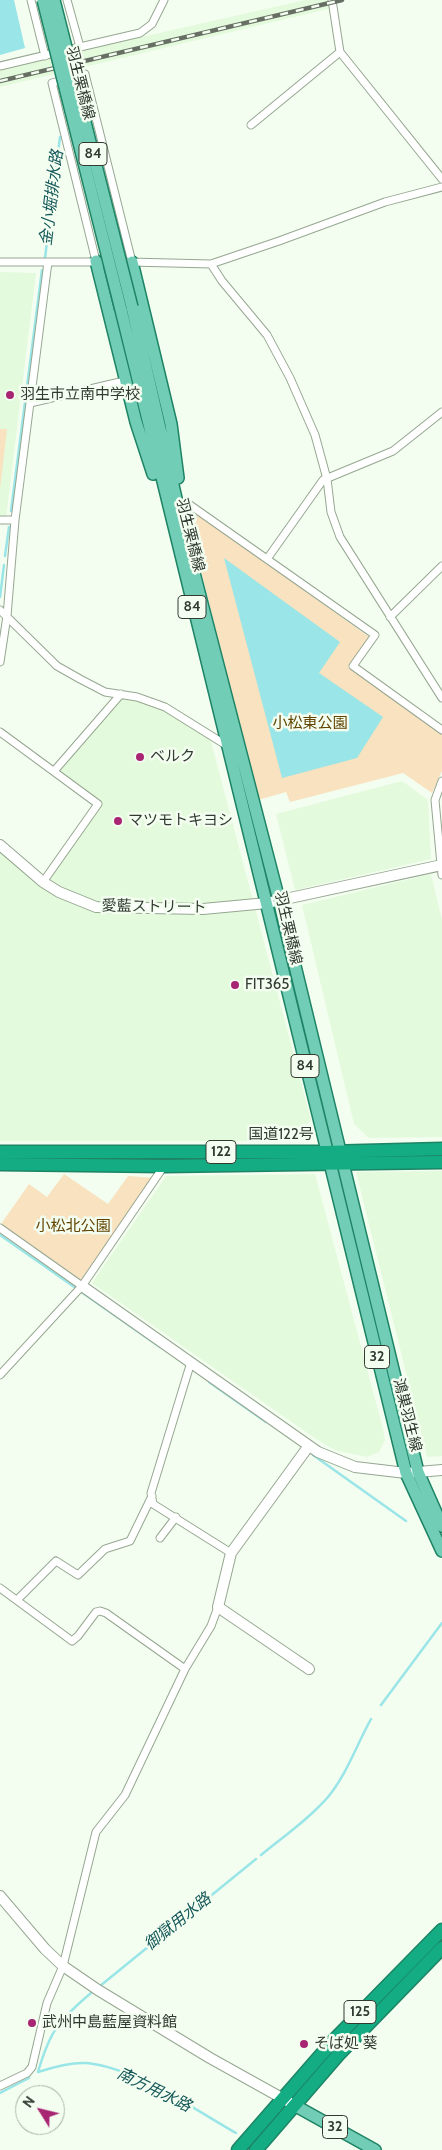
<!DOCTYPE html>
<meta charset="utf-8">
<style>
body{margin:0}
#map{position:relative;width:442px;height:2150px;overflow:hidden;background:#f3fef0;font-family:Cabin,sans-serif}
canvas{display:block}
.north{position:absolute;left:15px;top:2085px;width:50px;height:50px;box-sizing:border-box;background:#f3fef0;border:1px solid #a6b0a4;border-radius:50%;rotate:306deg;font-size:14px;font-weight:700;line-height:20px;text-align:center;color:#333a31}
.north::after{content:'';display:block;margin:auto;width:18px;height:22px;background:#a72572;clip-path:polygon(50% 0,100% 100%,50% 72%,0 100%)}
</style>
<div id="map">
<canvas width="442" height="2150"></canvas>
<div class="north">N</div>
</div>
<script>
const context = document.querySelector('canvas').getContext('2d');
context.lineJoin = 'round';
function paint(path, color) { context.fillStyle = color; context.fill(path, 'evenodd'); }
function trace(path, color, width, dash) { context.strokeStyle = color; context.lineWidth = width; context.lineCap = dash ? 'butt' : 'round'; context.setLineDash(dash || []); context.stroke(path); }
function drawText(font, color, halo, rows, align = 'center') {
  context.font = font + ' Cabin,"Noto Sans JP",sans-serif'; context.lineWidth = 5; context.setLineDash([]); context.textBaseline = 'middle'; context.strokeStyle = halo; context.fillStyle = color; for (const [text, x, y, turn = 0] of rows) {
    context.save(); context.translate(x, y); context.rotate((+turn || 0) * Math.PI / 180); context.textAlign = isNaN(turn) ? turn : align; if (halo) context.strokeText(text, 0, 0); context.fillText(text, 0, 0); context.restore();
  }
}
const built = new Path2D(`
 M305,0H330L332,8L0,87V69Z
 M0,272L36,273L6,518H0Z
 M121,694L165,707L209,734L311,1120L296,1141H0V845L43,882L98,804L56,772Z
 M402,781L428,800L431,859L295,890L276,814Z
 M431,874L442,920V1137L369,1138L354,1124L302,905Z
 M442,1171V1456L427,1457L356,1172Z
 M315,1174L383,1429L385,1440L379,1452L367,1457L335,1450L316,1439L92,1283L166,1176Z`);
const green = new Path2D(`
 M0,429H7L0,489Z
 M197,513L369,637L348,667L442,733V771L432,793L403,773L290,802L286,792L258,800L193,538Z
 M64,1174L108,1204L128,1176L156,1178L82,1281L1,1224L29,1184L47,1197Z`);
const water = new Path2D(`
 M0,0H14L25,48L0,55Z
 M224,558L340,642L319,673L383,717L357,758L282,778Z`);
const stream = new Path2D(`
 M45,258L60,137
 M11,511L42,270
 M5,556L9,527
 M0,597L4,565
 M0,1235L160,1347
 M209,1382L266,1422
 M313,1455L406,1521
 M381,1705L442,1623
 M261,1855C284,1836 309,1819 328,1797C347,1774 357,1744 371,1719
 M100,1986L256,1859
 M38,2072C53,2067 71,2062 87,2063C135,2068 194,2109 236,2133
 M38,2072C50,2031 58,2021 91,1993
 M0,2093L29,2078`);
const street = new Path2D(`
 M31,0L45,56
 M332,0L340,52L442,179
 M80,47L140,33L152,24L164,0
 M0,66L80,47L67,0
 M251,125L340,52
 M96,261L52,83L85,74L132,262
 M0,262H112
 M130,262L211,264L279,241L385,202L442,187
 M211,264L222,281L267,335L290,378L315,435L327,479L331,512L340,537L442,698
 M30,403L120,382
 M181,505H190L375,635L353,666L442,730
 M0,520H15
 M267,559L323,480L393,451L442,412
 M0,610L57,666L80,679L105,692L137,697L165,707L226,745
 M390,617L442,566
 M0,662L7,616L15,520L48,262
 M0,732L98,804L43,882
 M55,770L121,694
 M442,781L435,800L442,875
 M0,1228L82,1286
 M191,1362L151,1493L153,1504L231,1553
 M0,1375L82,1286L164,1166
 M160,1538L176,1517
 M0,1588L72,1641L78,1636L96,1612L100,1611L106,1613L185,1669L125,1795L96,1832L63,1966L47,2003L32,2067L27,2073L0,2086
 M17,1600L56,1561L78,1575L105,1549L130,1541L152,1496
 M185,1669L211,1626L218,1607`);
const secondary = new Path2D(`
 M0,845L43,882L59,892L96,907L203,909L267,903L442,865
 M82,1286L318,1452L355,1467L406,1473L442,1470
 M308,1447L231,1553L218,1607L309,1669
 M0,1896L45,1949L63,1966L98,1990L210,2058L289,2102`);
const primary = new Path2D(`
 M96,261L136,422L153,474
 M132,262L171,424L178,478
 M132,307L187,546L279,900L418,1472L442,1526
 M121,310L406,1473L442,1551
 M294,2105L375,2150`);
const highway = new Path2D(`
 M0,1152H326L442,1149
 M0,1164L164,1166L442,1162
 M238,2150L334,2040L442,1930
 M256,2150L338,2055L442,1948`);
const rail = new Path2D(`
 M0,81L342,0`);
const primaryBridge = new Path2D(`
 M43,0L121,310
 M54,0L132,307`);
const markers = [
 [10,395,5,"#a72572"],
 [140,757,5,"#a72572"],
 [118,821,5,"#a72572"],
 [235,985,5,"#a72572"],
 [32,2023,5,"#a72572"],
 [304,2044,5,"#a72572"]
];
const shields = [
 [93,154,28],
 [192,607,28],
 [305,1066,28],
 [221,1152,30],
 [377,1357,25],
 [360,2012,32],
 [335,2127,25]
];
const shieldNames = [
 ["84",93,154],
 ["84",192,607],
 ["84",305,1066],
 ["122",221,1152],
 ["32",377,1357],
 ["125",360,2012],
 ["32",335,2127]
];
const streetNames = [
 ["羽生栗橋線",80,83,76],
 ["羽生栗橋線",190,535,76],
 ["愛藍ストリート",154,907,1],
 ["羽生栗橋線",288,928,77],
 ["国道122号",281,1135],
 ["鴻巣羽生線",407,1415,76]
];
const poiNames = [
 ["羽生市立南中学校",20,395],
 ["ベルク",150,757],
 ["マツモトキヨシ",128,821],
 ["FIT365",245,985],
 ["武州中島藍屋資料館",42,2023],
 ["そば処 葵",314,2044]
];
const parkNames = [
 ["小松東公園",310,724],
 ["小松北公園",73,1227]
];
const waterNames = [
 ["金小堀排水路",52,198,-83],
 ["御獄用水路",178,1922,-39],
 ["南方用水路",154,2090,26]
];
paint(built, '#e4fadc');
paint(green, '#f8e2bf');
paint(water, '#99e5e7');
trace(stream, '#99e5e7', 2.5);
trace(street, '#96a791', 9);
trace(secondary, '#96a791', 12);
trace(primary, '#1e8466', 14);
trace(highway, '#1e8466', 15);
trace(street, '#fff', 7);
trace(secondary, '#fff', 10);
trace(primary, '#71cdb5', 11);
trace(highway, '#13ac83', 12);
trace(rail, '#676f64', 4.5);
trace(rail, '#f3fef0', 2.5, [8]);
trace(primaryBridge, '#1e8466', 14, []);
trace(primaryBridge, '#71cdb5', 11);
for (const [x, y, r, color] of markers) { const dot = new Path2D(); dot.arc(x, y, r, 0, 2 * Math.PI); context.fillStyle = color; context.fill(dot); trace(dot, '#f3fef0', 2); }
for (const [x, y, w] of shields) { const box = new Path2D(); box.roundRect(x - w / 2, y - 11.5, w, 23, 4); context.fillStyle = '#f3fef0'; context.fill(box); trace(box, '#333a31', 1); }
drawText('bold 14px', '#333a31', null, shieldNames);
drawText('15px', '#333a31', '#f3fef0', streetNames);
drawText('15px', '#333a31', '#f3fef0', poiNames, 'left');
drawText('15px', '#624300', '#f3fef0', parkNames);
drawText('italic 16px', '#155759', '#f3fef0', waterNames);
</script>
